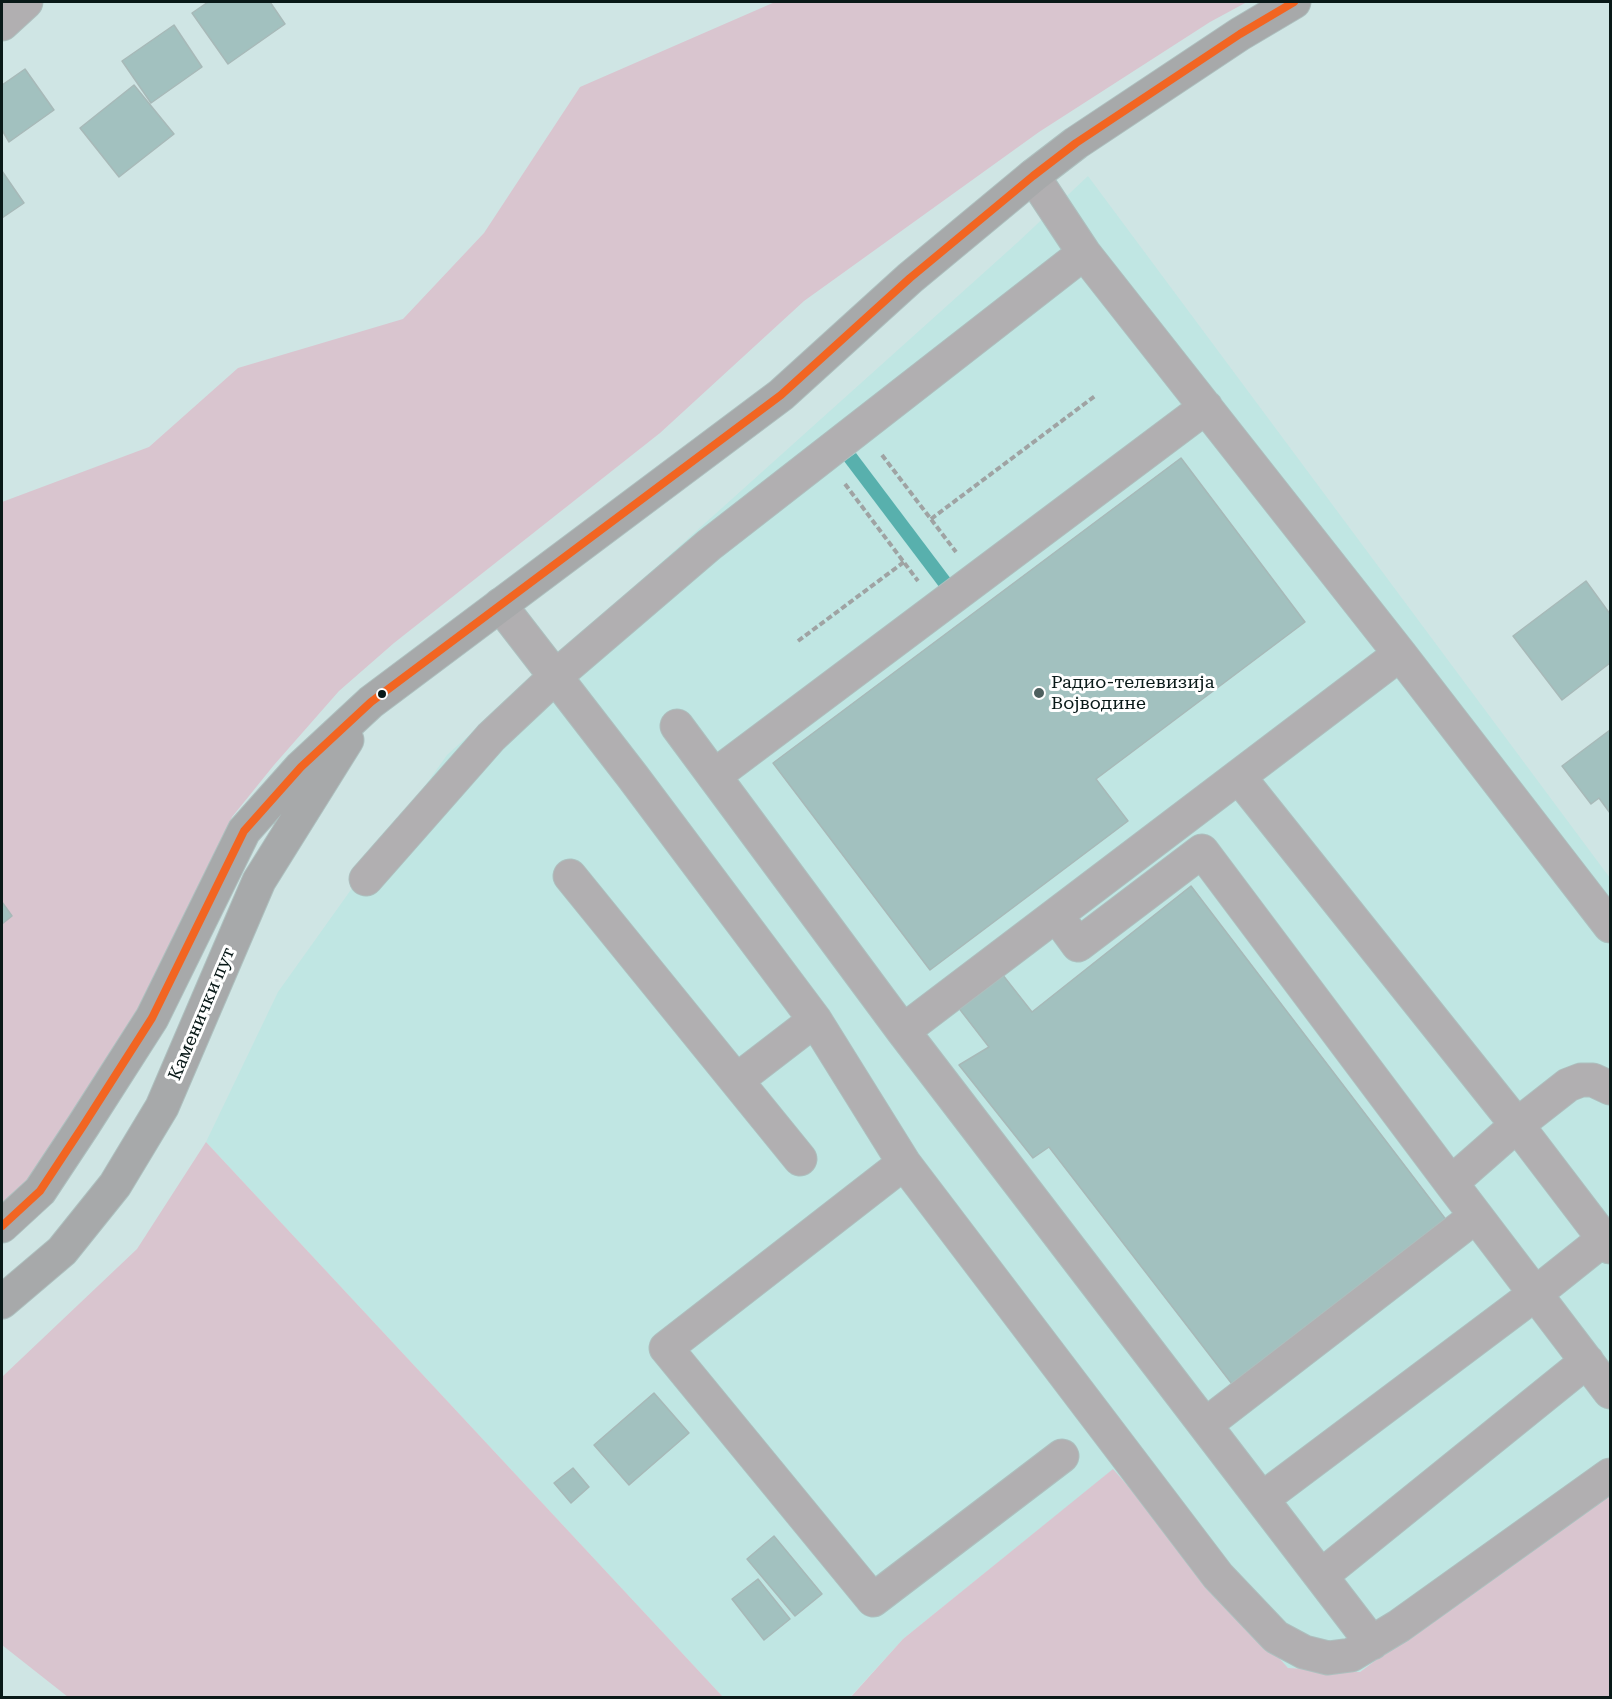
<!DOCTYPE html>
<meta charset="utf-8">
<style>
body{margin:0}
#map{position:relative;width:1612px;height:1699px;overflow:hidden;background:#cfe5e4;font-family:"Roboto Serif",serif}
canvas{display:block}
.frame{position:absolute;inset:0;border:3px solid #091918;pointer-events:none}
</style>
<div id="map">
<canvas width="1612" height="1699"></canvas>
<div class="frame"></div>
</div>
<script>
const context = document.querySelector('canvas').getContext('2d');
context.lineJoin = 'round';
function paint(path, color) { context.fillStyle = color; context.fill(path, 'evenodd'); }
function trace(path, color, width, dash) { context.strokeStyle = color; context.lineWidth = width; context.lineCap = dash ? 'butt' : 'round'; context.setLineDash(dash || []); context.stroke(path); }
function drawText(font, color, halo, rows, align = 'center') {
  context.font = font + ' "Roboto Serif",serif'; context.lineWidth = 6; context.setLineDash([]); context.textBaseline = 'middle'; context.strokeStyle = halo; context.fillStyle = color; for (const [text, x, y, turn = 0] of rows) {
    context.save(); context.translate(x, y); context.rotate((+turn || 0) * Math.PI / 180); context.textAlign = isNaN(turn) ? turn : align; if (halo) context.strokeText(text, 0, 0); context.fillText(text, 0, 0); context.restore();
  }
}
const built = new Path2D(`
 M1088,176L1610,878V1485L1360,1672L1288,1668L1113,1470L903,1639L850,1697H723L206,1142L278,992L447,755L1018,242Z`);
const green = new Path2D(`
 M775,2H1247L1210,22L1039,132L804,301L660,433L394,643L339,691L274,765L232,817L211,872L133,1032L2,1218V502L149,447L238,368L403,319L484,233L580,87Z
 M206,1142L723,1697H68L2,1645V1377L137,1249Z
 M1113,1469L1288,1668L1360,1672L1610,1485V1697L850,1698L903,1639Z`);
const water = new Path2D(`
 M856,453L954,583L943,592L844,461Z`);
const building = new Path2D(`
 M208,2H270L285,24L228,64L192,13Z
 M174,25L202,67L151,103L122,61Z
 M25,69L54,110L9,142L2,130V85Z
 M134,85L174,134L119,177L80,128Z
 M2,171L24,203L2,218Z
 M1181,458L1305,622L1096,779L1128,821L930,970L773,763Z
 M1586,581L1610,614V663L1562,700L1513,636Z
 M1610,730V813L1599,798L1591,804L1562,766Z
 M1191,886L1447,1221L1232,1384L1049,1147L1033,1158L959,1065L989,1047L958,1007L1002,974L1032,1012Z
 M2,902L12,916L2,924Z
 M654,1393L689,1433L629,1485L594,1445Z
 M573,1468L589,1487L571,1503L554,1483Z
 M774,1536L822,1594L795,1616L747,1559Z
 M758,1579L790,1619L764,1640L732,1599Z`);
const path = new Path2D(`
 M882,455L956,552
 M845,484L918,581
 M931,519L1095,396
 M798,641L904,562`);
const minor = new Path2D(`
 M2,24L26,2
 M1033,176L1084,253L1400,654L1610,926
 M500,605L633,777L815,1020L904,1163L1218,1576L1276,1637L1304,1652L1328,1658L1351,1655L1399,1626L1610,1475
 M677,726L903,1031L1372,1643
 M714,776L1206,407
 M1239,777L1517,1125L1610,1247
 M570,876L800,1159
 M366,879L491,737L556,676L709,545L1084,253
 M1056,915L1078,945L1202,851L1451,1183L1610,1392
 M903,1031L1400,654
 M737,1080L815,1020
 M904,1163L666,1348L873,1600L1062,1456
 M1451,1183L1517,1125L1568,1085L1581,1080H1593L1610,1088
 M1205,1425L1476,1216
 M1262,1499L1535,1294L1604,1239
 M1321,1576L1587,1361`);
const major = new Path2D(`
 M2,1226L40,1191L83,1126L152,1018L244,831L301,767L371,702L781,395L910,278L1033,176L1076,143L1240,34L1294,2
 M2,1302L62,1251L115,1185L162,1107L259,881L347,740`);
const bus1 = new Path2D(`
 M2,1226L40,1191L83,1126L152,1018L244,831L301,767L371,702L781,395L910,278L1033,176L1076,143L1240,34L1294,2`);
const markers = [
 [1039,693,6,"#4e605f"],
 [382,694,5,"#091918"]
];
const poiNames = [
 ["Радио-телевизија",1051,683],
 ["Војводине",1051,704]
];
const streetNames = [
 ["Каменички пут",202,1014,-67]
];
paint(built, '#c0e6e3');
paint(green, '#d9c5cf');
paint(water, '#58b0ad');
paint(building, '#a2c1bf');
trace(building, '#a7b9b8', 1.5);
trace(minor, '#adbfbe', 35);
trace(major, '#adbfbe', 35);
trace(path, '#9fa3a3', 4, [6, 3]);
trace(minor, '#b1afb1', 33);
trace(major, '#a7a9aa', 33);
trace(bus1, '#f26522', 8);
for (const [x, y, r, color] of markers) { const dot = new Path2D(); dot.arc(x, y, r, 0, 2 * Math.PI); context.fillStyle = color; context.fill(dot); trace(dot, '#fff', 2); }
drawText('18px', '#091918', '#fff', poiNames, 'left');
drawText('18px', '#091918', '#fff', streetNames);
</script>
